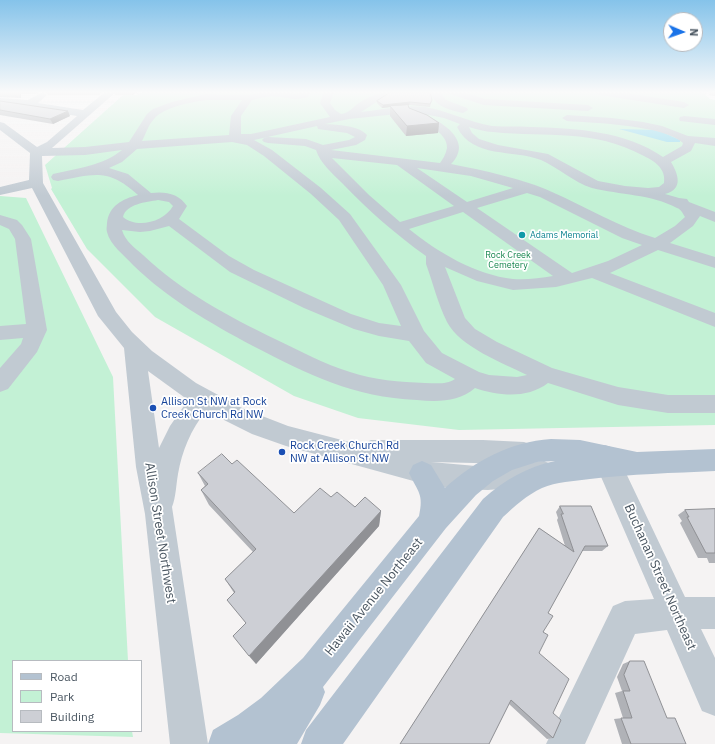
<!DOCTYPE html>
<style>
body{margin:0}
#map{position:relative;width:715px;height:744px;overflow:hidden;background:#f5f3f3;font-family:"IBM Plex Sans",sans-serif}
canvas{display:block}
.legend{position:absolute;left:12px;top:660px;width:130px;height:72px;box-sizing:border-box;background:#fff;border:1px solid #b7bbc0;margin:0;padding:5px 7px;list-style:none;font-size:12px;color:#4a5661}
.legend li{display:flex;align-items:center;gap:8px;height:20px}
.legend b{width:20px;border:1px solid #b7bbc0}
.north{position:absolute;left:663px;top:12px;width:40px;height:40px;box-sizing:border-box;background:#fff;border:1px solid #b7bbc0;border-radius:50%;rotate:92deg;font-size:11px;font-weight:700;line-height:16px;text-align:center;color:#4a5661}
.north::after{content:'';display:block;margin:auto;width:14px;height:18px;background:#1a73e8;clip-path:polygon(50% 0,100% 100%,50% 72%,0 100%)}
</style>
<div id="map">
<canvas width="715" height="744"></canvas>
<ul class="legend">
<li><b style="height:5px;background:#b3c2d1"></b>Road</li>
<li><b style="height:11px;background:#c3f1d5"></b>Park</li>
<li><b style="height:11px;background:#cdcfd5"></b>Building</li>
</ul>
<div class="north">N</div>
</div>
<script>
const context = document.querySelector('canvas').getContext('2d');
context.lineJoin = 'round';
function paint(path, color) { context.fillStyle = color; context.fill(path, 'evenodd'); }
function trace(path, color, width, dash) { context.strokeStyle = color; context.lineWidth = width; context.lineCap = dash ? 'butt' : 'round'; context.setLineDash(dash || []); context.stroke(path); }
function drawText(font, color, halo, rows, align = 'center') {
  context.font = font + ' "IBM Plex Sans",sans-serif'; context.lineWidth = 3.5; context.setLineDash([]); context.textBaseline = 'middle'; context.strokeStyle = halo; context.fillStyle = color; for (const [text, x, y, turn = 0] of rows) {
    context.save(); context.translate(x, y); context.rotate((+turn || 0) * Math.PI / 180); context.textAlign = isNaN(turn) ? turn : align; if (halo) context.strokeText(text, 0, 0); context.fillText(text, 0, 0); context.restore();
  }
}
const green = new Path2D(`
 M143,92H703L710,99L715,100V425L459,430L358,418L294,396L155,317L87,249L51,189L52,188L45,165L123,95H136Z
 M0,196L26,198L113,377L128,661H13V731H132L133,737L0,733Z`);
const water = new Path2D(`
 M619,129L655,130L662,132L680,140V142H667Z`);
const minor = new Path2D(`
 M43,92L47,95L38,103L83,110L105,92H116L52,148L85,147L129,142L147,114L153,109L172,102L206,94L249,95L262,92H293L292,94C298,94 303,92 310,92L308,97C296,100 292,99 281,97C271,95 261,98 252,100L241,116V134H251L330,117L320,103L324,92H334L330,103L335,110L341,114C349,113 353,107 359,103C370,96 379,92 392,92L361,112C381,110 405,104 425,107C448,111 469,122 492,126C505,127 518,126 531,127C574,128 626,131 663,157L682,146L683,143C664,125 594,123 567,121L562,118L567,115L612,118L643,122L662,126L688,136L715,138V146L695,143L691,151L671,162C678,174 684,189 665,194L679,198L687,199L689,202L715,212V222L700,216L693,226L670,243L715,257V268L658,250L610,273L715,313V327L592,278L556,287L513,290L477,281L445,267L465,318L475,329L497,342L552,368L618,387L668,395H715V413H668L618,405L548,383C527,399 499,396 475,388C459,402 438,402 417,400C353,397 309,375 253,346C210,323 168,299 133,265C124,255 110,245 107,232C106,229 107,226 107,223C109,206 122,199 138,195C108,168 95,174 58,181L53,180L51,177L53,174C78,168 102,166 122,150L85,155L42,156L43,183L116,312L132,332L152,351L196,383L244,409L288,426L361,445L371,440H483L524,442L533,445L537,453L533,461L528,463L544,461L553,465L557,473L553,481L544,485L488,490L454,489L428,485L286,446L252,434L206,411C191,429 182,451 178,474C176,485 176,497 172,507L208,744H170L145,514L136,467L124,348L98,316L32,188L0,195V187L29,180L30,153L0,130V122L4,123L37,147L47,142L77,116C51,112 26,106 0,104V98L28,100ZM206,100H242L231,116L229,135L142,141C146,134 148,125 154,119C164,107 191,102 206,100ZM419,113L444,118L460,124L457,127C473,159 513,149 541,160C559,168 573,182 592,188C620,195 651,194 677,208C681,209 683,214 685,217L675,226L655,238C619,227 586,207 552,192C524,179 482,170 451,164C455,160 459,154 459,147C458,130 433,117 419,113ZM397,114H409V117C422,121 448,132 447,148C446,154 443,159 440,163L331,150L356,145L365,140L367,135C358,125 338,125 325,124L349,119ZM317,126L318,129L347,133L355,137L349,140L323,145L306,139L268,137L264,138L262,140L264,142L268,143L305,146L316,150C320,163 333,174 342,183C368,210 395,234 426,256V264C433,283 438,304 447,322C460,347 503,363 527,375L517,377L489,375L479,372L442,353L424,331L401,285L350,214L321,188L272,150L254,140ZM469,127C477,129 485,132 493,132C549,138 592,128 644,156C656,162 666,169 664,183L659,187L648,188L625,186L598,181L548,154L498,145L479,139L472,133ZM232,142L247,145L264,156L311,194L339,220L383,285L401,326L379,323L351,314L254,270L229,256L179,219L187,206C179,194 166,191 151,193L128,174L109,168L122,162L137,149ZM332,158L397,165L454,206L400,222L369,195ZM417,168L471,176L513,188L467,202ZM527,193L540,197L622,238L642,245L608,261L572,273L477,208ZM158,200L169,202L173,206C164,222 137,229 123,217C126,204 146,202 158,200ZM463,212L553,276C540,278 527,280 513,279C476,275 437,252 409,229ZM169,226L230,272L304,308L354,329L379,336L409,341L426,363L455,379C446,385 435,383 425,383C400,382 374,380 350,372C324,364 300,351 275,339C228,316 182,292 143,255C135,248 125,241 122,230L140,232L150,231ZM148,371L188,400L170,426L159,448ZM431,462L517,464L476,466Z
 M430,92H440L446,100L467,108L468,110L463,113C450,110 435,107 430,92Z
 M448,92H463L485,99L588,105L593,108L588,111L484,105L450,94Z
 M595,92H620L684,102L689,105L684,108L600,95Z
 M684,116L715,119V125L680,121L679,119L680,117Z
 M0,215L17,220L22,225L31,239L47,330L37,352L8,389L0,392V368L21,344L23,338L0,340V326L26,324L15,239L9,229L0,225Z
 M605,445L614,448L685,597H715V629H701L715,658V716L702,711L667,630L635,634L585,744H546L613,606L625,601L654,599L592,456L596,448Z`);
const major = new Path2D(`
 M551,439L580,440L637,452L715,449V471C673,473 631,474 590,479C574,481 556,482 542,488C527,495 515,506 503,517L343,744H301L306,730L483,499C504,480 527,467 555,461L537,462L512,470L493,481L476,495L446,528L323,687L325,692L320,705L297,744H208L213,730L238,715L261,698L303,658L419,516C424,494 418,492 409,473L413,465L422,461L431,465L445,488C476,460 510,442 551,439Z`);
const wall = new Path2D(`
 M0,92H39L35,94H21V98L0,97Z
 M45,92H103L99,95H48Z
 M114,92H138L132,95H115Z
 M710,92H715V96L709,95Z
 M432,100L430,107L409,105L398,106L409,108L439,123L438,133L406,136L390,116V107L382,108L377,103V101Z
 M0,101L70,116L53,124L0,115Z
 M232,464L294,513L331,497L355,507L381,511L379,526L256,664L246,623L227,600L234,593L225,579L253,552L209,505L201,490L205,486L198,473Z
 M560,506L608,546L602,551H582L548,613L539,653L553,713V738L547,739L509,704L489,744H400L539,528L565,546L557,520L558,518L556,512Z
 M715,509V563H709L707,558H698L680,523L682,521L678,515L685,510Z
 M630,661L667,718L686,744H622L614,719L623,718L615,693L622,691L617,677L623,664Z`);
const shadedWall = new Path2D(`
 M19,92H20L21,94V98Z
 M34,92H39L35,94Z
 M131,92H138L132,95Z
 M410,102L409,105L382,108L383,105Z
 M68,111L70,116L53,124L50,119Z
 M439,123L438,133L406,136L407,126Z
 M381,511L379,526L256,664L249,656Z`);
const building = new Path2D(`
 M1,92H19L18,93Z
 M391,92H430L432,100L430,104L410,102L383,105L377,101Z
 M0,101L68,111L50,119L0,110Z
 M408,105L409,108L427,115L439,123L407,126L390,106Z
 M222,454L232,464L237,460L294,513L320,488L331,497L337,492L355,507L365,497L381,511L249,656L233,636L246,623L227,600L235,592L225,579L256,549L201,490L208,484L198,473Z
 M560,506H591L608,546H585L548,613L553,616L543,632L548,635L539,653L569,679L553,713L561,720L553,738L511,700L489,744H400L539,528L574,552L561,514H563Z
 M715,509V553H706L687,517H689L685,510Z
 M630,661H644L667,718H675L686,744H631L621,718H632L623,691H630L624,675Z`);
const markers = [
 [522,235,4,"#0f9aa8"],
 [153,408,4,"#1a4fb4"],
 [282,452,4,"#1a4fb4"]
];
const farCulturenames = [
 ["Adams Memorial",530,235]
];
const farParknames = [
 ["Rock Creek",508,255],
 ["Cemetery",508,265]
];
const transitNames = [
 ["Allison St NW at Rock",161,402],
 ["Creek Church Rd NW",161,415],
 ["Rock Creek Church Rd",290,446],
 ["NW at Allison St NW",290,459]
];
const nearStreetnames = [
 ["Allison Street Northwest",160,533,81],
 ["Buchanan Street Northeast",660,577,66],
 ["Hawaii Avenue Northeast",374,597,-51]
];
paint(green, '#c3f1d5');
paint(water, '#90daee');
paint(minor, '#c1cad2');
paint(major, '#b3c2d1');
paint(wall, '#b0b2b7');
paint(shadedWall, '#909195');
paint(building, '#cdcfd5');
trace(building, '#909195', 1);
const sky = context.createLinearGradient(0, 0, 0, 196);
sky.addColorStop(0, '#85c3ea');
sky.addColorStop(0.47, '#fafafa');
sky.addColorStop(1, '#fafafa00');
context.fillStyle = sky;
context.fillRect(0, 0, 715, 196);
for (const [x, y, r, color] of markers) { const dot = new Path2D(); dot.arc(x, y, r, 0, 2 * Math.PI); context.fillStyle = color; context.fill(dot); trace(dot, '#fff', 1.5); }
drawText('9px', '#0d838f', '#fff', farCulturenames, 'left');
drawText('9px', '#17864f', '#fff', farParknames);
drawText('11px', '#164399', '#fff', transitNames, 'left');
drawText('13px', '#4a5661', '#fff', nearStreetnames);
</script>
